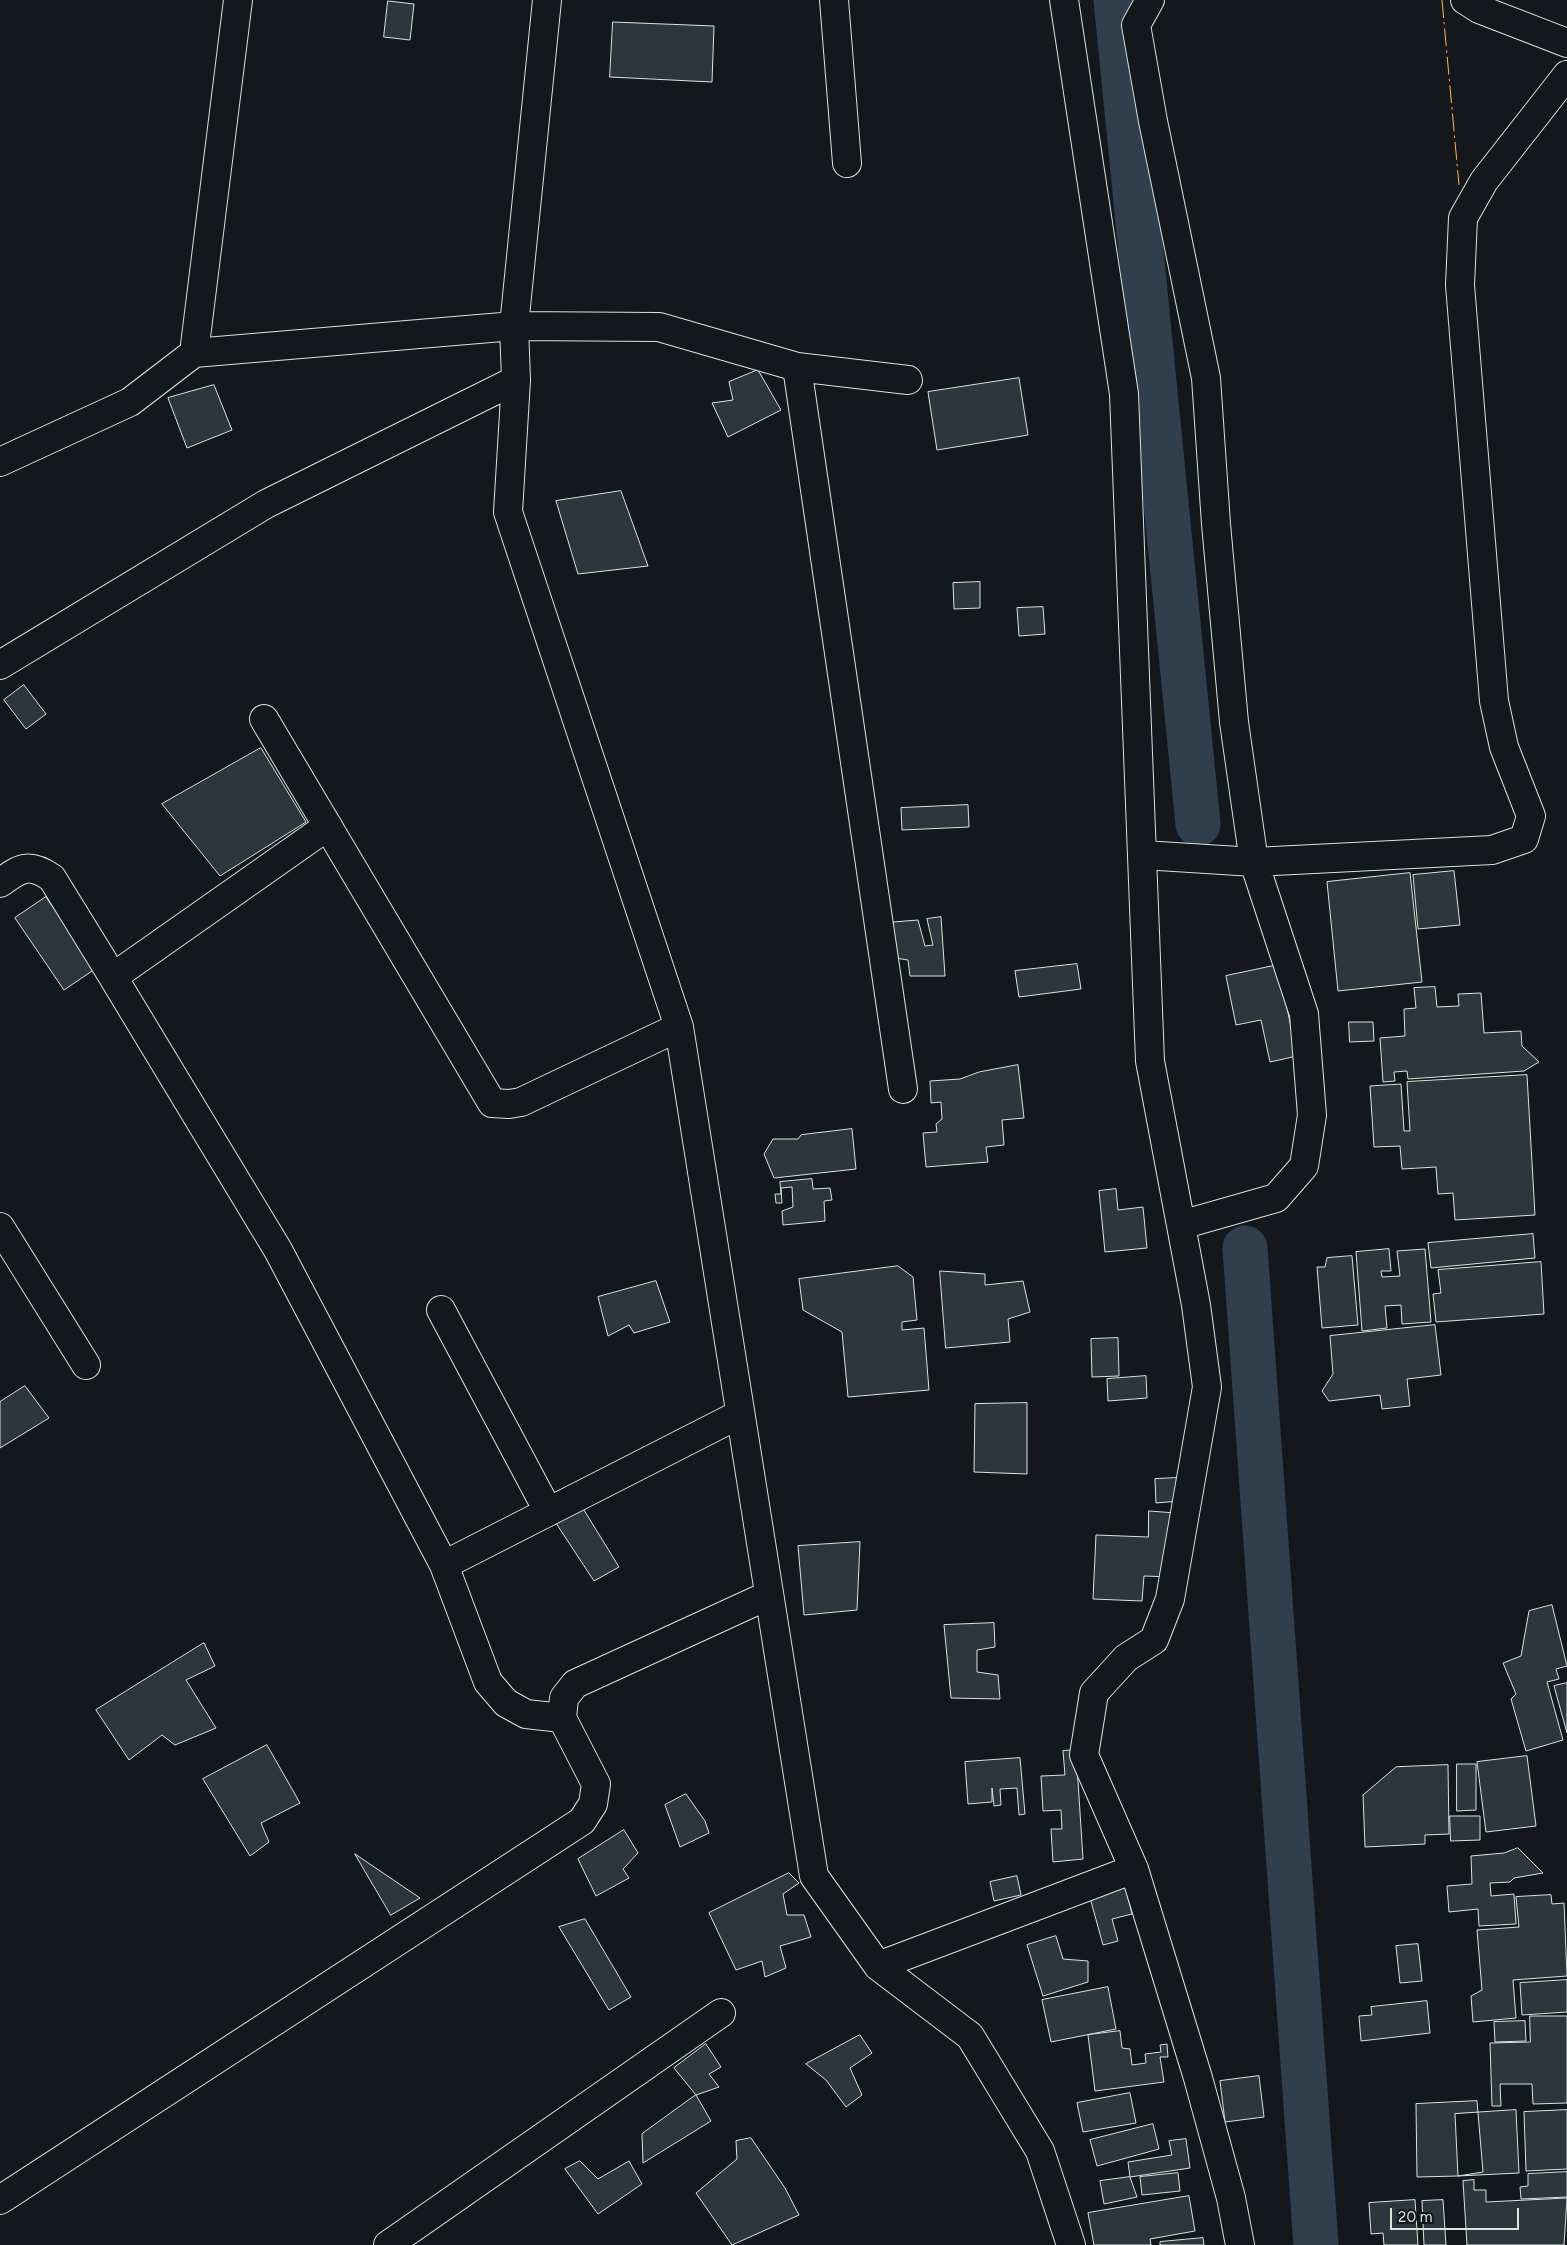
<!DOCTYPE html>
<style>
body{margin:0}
#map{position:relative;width:1567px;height:2245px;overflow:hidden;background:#14181c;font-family:Figtree,sans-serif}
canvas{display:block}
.scale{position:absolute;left:1390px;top:2208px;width:129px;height:22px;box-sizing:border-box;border:2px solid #d8e6dc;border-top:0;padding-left:6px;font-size:15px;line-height:18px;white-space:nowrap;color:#d8e6dc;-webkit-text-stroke:4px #14181c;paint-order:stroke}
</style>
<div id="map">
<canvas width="1567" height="2245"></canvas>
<div class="scale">20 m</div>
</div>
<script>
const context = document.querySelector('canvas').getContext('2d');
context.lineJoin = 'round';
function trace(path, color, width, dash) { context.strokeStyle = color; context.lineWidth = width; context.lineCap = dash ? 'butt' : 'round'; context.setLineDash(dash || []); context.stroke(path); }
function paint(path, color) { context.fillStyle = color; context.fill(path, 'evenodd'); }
const canal = new Path2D(`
 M1116,0L1198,824
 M1245,1248L1316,2245`);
const building = new Path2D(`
 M388,1L414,4L410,40L384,37Z
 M613,22L714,26L712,82L610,77Z
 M758,370L781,410L728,437L712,403L733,400L729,382Z
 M1019,378L1028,435L937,450L928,392Z
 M214,385L232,430L187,448L168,398Z
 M621,491L648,566L578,574L556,501Z
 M980,582V608L954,609L953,583Z
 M1043,607L1045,634L1019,636L1017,608Z
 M24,685L46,714L26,729L4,700Z
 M261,748L306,822L220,876L162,804Z
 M968,805L969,827L902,830L901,808Z
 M1454,871L1460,925L1418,929L1413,875Z
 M1410,873L1422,982L1338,991L1327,882Z
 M46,897L95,969L64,990L15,918Z
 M941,917L945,976H910L908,960L895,958L893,922L918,920L925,946L933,945L927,919Z
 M1077,964L1081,989L1019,997L1015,971Z
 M1278,965L1297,1056L1270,1062L1261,1020L1236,1025L1226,976Z
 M1435,987L1437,1007L1459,1006L1458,994L1481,993L1484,1033L1521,1031L1522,1046L1539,1062L1524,1071L1408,1079L1407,1071L1394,1072L1395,1081L1383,1082L1380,1038L1405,1036L1404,1009L1416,1008L1414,988Z
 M1349,1022H1373L1374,1041L1350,1042Z
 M1018,1065L1024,1118L1002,1120L1004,1145L986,1147L988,1162L926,1167L923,1133L937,1132L936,1124L942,1119L941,1102L931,1103L930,1081L960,1079L979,1072Z
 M1527,1075L1535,1215L1455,1220L1453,1193L1438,1194L1436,1167L1402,1169L1400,1146L1374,1147L1370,1086L1401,1084L1404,1131H1410L1407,1082Z
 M852,1129L856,1169L774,1178L764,1154L773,1139H798L801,1135Z
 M812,1179L813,1189L830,1188L832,1200L824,1201L825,1221L783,1225L782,1211L793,1207L792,1187L781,1188L782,1203H776L775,1194H781L780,1182Z
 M1116,1189L1118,1210L1143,1207L1147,1248L1105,1252L1099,1191Z
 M1533,1234L1535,1258L1431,1268L1428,1243Z
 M1389,1249L1391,1271H1381L1382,1277L1400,1276L1397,1251L1425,1249L1431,1322L1402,1324L1401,1305L1385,1306L1387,1328L1362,1331L1356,1252Z
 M1352,1256L1358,1325L1322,1328L1317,1267H1325L1327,1258Z
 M1541,1262L1544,1314L1436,1322L1433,1294L1441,1293L1438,1270Z
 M898,1266L913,1277L917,1320L902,1322V1330L924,1328L929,1390L848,1397L842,1332L803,1310L799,1279Z
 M940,1271L985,1274V1285L1023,1281L1030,1312L1008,1319L1010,1342L946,1348Z
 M656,1281L670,1322L634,1333L629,1325L608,1336L598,1297Z
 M1435,1325L1441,1375L1407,1379L1410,1406L1382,1409L1380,1395L1329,1401L1322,1391L1333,1374L1330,1336Z
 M1118,1338L1119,1376L1092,1377L1091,1339Z
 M1146,1376L1147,1398L1108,1401L1107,1379Z
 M25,1386L49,1418L0,1448V1402Z
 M1027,1403V1474L974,1472L975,1404Z
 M1177,1478L1179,1501L1156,1503L1155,1479Z
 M576,1497L619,1567L594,1581L548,1511Z
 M1149,1511L1176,1513L1173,1577L1144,1576L1142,1601L1093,1599L1096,1535L1148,1537Z
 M860,1542L857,1610L804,1615L798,1546Z
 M1552,1605L1567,1666L1556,1669L1559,1679L1547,1682L1563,1740L1526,1751L1511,1699L1516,1694L1503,1663L1521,1656L1529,1611Z
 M994,1623L995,1647L977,1650V1672L998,1675L1000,1699L951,1698L944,1625Z
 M204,1643L215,1666L186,1680L216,1728L175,1745L162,1735L129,1760L96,1710Z
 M1567,1683V1733L1554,1686Z
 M267,1745L300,1803L261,1823L269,1842L250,1856L203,1779Z
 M1076,1750L1083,1859L1053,1862L1051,1829H1062L1061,1810L1043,1811L1041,1776L1065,1775L1063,1751Z
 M1527,1756L1536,1826L1486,1832L1477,1762Z
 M1020,1758L1025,1814L1019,1815L1017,1788L1000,1789L1001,1805L994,1806L992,1788V1802L968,1804L965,1762Z
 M1457,1764H1476V1810L1457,1811Z
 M1448,1765L1449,1834L1425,1835V1844L1365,1847L1363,1795L1396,1767Z
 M686,1794L705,1821L709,1833L680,1847L665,1805Z
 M1450,1816H1480V1840L1451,1841Z
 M624,1830L638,1853L623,1869L629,1878L596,1896L578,1859Z
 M1518,1848L1543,1873L1514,1878L1510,1882L1490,1883L1491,1896L1514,1894L1516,1924L1479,1926L1478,1909L1449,1912L1447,1886L1472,1884L1471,1856L1504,1853Z
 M355,1854L420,1898L391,1915Z
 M789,1873L799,1883L783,1894L787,1915H804L811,1937L780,1946L786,1968L765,1977L762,1961L736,1970L709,1913Z
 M1017,1876L1021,1895L994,1901L990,1882Z
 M1125,1885L1132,1914L1112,1919L1118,1941L1103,1945L1089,1894Z
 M1551,1895L1552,1904L1564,1903L1567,1976L1513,1980L1516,2018L1473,2022L1471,1996L1482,1990L1477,1930L1519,1927L1516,1897Z
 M585,1919L631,1997L609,2010L559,1927Z
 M1056,1936L1063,1959L1088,1961V1982L1043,1996L1027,1945Z
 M1418,1944L1422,1981L1400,1983L1396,1946Z
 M1567,1980V2012L1522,2015L1520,1983Z
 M1108,1987L1116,2029L1051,2042L1042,2000Z
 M1427,2001L1430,2033L1361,2041L1359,2016L1372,2015L1371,2007Z
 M1530,2016H1567V2103L1533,2104L1532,2084H1500L1501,2106H1492L1490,2043L1530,2042Z
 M1525,2021L1526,2041L1495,2042L1494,2022Z
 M1120,2031L1122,2048L1130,2049L1132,2065L1146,2063L1145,2054L1161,2052L1160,2045L1167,2044L1168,2057H1160L1164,2082L1095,2091L1088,2035Z
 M860,2035L872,2053L850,2068L862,2095L846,2107L826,2080L806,2064Z
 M706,2044L721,2067L709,2074L719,2087L696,2095L674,2068Z
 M1259,2076L1264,2117L1225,2122L1220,2081Z
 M1130,2093L1136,2123L1083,2132L1077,2103Z
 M696,2095L711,2121L643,2163L642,2134Z
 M1477,2101L1483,2172L1458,2176L1417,2177L1416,2104Z
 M1516,2110L1519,2173L1458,2176L1455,2114Z
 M1567,2110V2169L1526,2171L1524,2112Z
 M1153,2124L1159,2149L1097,2166L1090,2140Z
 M751,2138L785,2188L799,2215L732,2245L696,2193L737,2159L736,2141Z
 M1186,2139L1190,2168L1130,2177L1128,2162L1172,2155L1169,2141Z
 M580,2161L598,2179L629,2161L642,2184L598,2214L565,2169Z
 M1567,2172V2197L1521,2199L1520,2187L1528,2186V2174Z
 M1178,2173L1180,2191L1142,2195L1140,2177Z
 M1130,2177L1137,2197L1104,2204L1100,2181Z
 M1474,2180V2190H1486V2202L1567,2198L1564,2245H1467L1463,2181Z
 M1189,2196L1195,2231L1150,2239L1151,2245H1094L1088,2213Z
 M1415,2200L1418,2245H1384L1383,2233L1371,2234L1369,2203Z
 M1443,2200L1446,2245H1424L1422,2201Z
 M1203,2238L1204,2245H1160V2242Z`);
const street = new Path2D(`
 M547,0L514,326L516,380L508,512L679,1027L814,1876L878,1966L970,2036L1040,2151L1071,2245
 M834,0L847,163
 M1064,0L1124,394L1150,1061L1196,1305L1207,1387L1170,1599L1154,1640L1126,1658L1094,1693L1084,1755L1134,1869L1198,2078L1231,2198L1240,2245
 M1150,0L1136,25L1153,121L1206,378L1216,524L1234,722L1254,862L1304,1014L1312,1115L1304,1166L1276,1198L1181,1225
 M1465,0L1479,9L1567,43
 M194,353L238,0
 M797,367L903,1089
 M0,462L130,402L194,353L514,326L659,327L797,367L908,380
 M0,665L266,504L516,380
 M264,719L492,1103L509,1104L521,1102L679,1027
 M1143,855L1254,862L1492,850L1524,839L1531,816L1504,747L1494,701L1460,285L1463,218L1484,181L1567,75
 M0,883C20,868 29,862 52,878L113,977L328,826
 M113,977L278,1250L444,1565L488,1682L506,1703L526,1714L562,1718
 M0,1227L86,1365
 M441,1310L548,1511
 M444,1565L740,1414
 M878,1966L1134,1869
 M0,2200L582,1821L593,1804L596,1784L562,1718L564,1698L575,1684L769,1595
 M388,2245L721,2013`);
const power = new Path2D(`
 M1442,0L1459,185`);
trace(canal, '#2f3f4d', 45);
paint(building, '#2c363c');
trace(building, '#d8e6dc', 1);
trace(street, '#d8e6dc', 30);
trace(street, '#14181c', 28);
trace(power, '#ffb74d', 1, [18, 4, 2.5, 4]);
</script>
